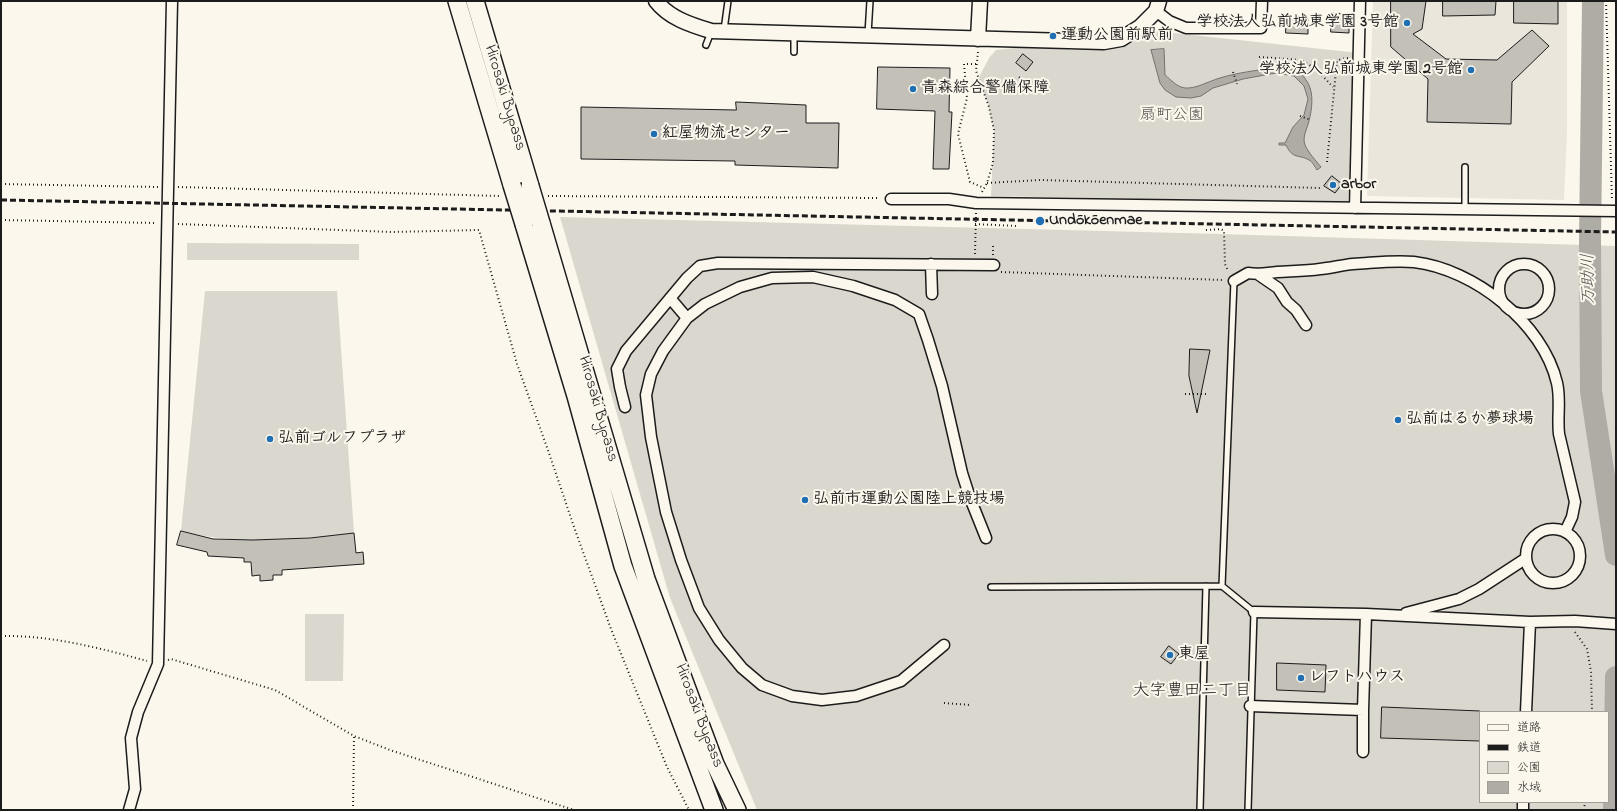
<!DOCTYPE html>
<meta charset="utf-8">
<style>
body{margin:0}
#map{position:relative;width:1617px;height:811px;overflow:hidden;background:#fbf7ec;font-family:"Indie Flower","Klee One",sans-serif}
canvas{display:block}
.frame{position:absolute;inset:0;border:2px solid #1c1c1c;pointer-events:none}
.legend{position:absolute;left:1479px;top:711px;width:130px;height:92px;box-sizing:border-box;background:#fbf7ec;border:1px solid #a29f99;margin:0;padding:5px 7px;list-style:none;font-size:12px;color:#1c1c1c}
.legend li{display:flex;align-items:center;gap:8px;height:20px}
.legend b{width:20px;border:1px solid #a29f99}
</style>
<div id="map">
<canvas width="1617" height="811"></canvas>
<div class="frame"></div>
<ul class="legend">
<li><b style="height:5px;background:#fbf7ec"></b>道路</li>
<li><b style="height:5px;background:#1c1c1c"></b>鉄道</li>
<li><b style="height:11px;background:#dad7ce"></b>公園</li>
<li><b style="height:11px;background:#afaca5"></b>水域</li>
</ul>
</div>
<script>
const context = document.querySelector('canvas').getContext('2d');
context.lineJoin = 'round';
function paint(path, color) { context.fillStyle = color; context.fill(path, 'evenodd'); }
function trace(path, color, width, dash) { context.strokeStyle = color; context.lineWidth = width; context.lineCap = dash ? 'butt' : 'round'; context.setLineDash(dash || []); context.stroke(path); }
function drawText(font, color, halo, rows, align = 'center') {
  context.font = font + ' "Indie Flower","Klee One",sans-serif'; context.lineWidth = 4; context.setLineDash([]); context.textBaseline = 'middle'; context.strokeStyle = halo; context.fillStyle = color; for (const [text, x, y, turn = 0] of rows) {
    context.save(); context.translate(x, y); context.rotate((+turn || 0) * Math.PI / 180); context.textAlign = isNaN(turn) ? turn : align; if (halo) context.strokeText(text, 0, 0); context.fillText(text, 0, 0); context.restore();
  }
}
const built = new Path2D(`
 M1373,1H1567V131L1564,200L1367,196Z`);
const green = new Path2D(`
 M1155,31L1359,53L1348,203L991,196L994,130L987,101L978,79L989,58L996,50L1033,46L1072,50L1122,48Z
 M560,217L1220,234L1616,246V810H757L670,598ZM1480,712H1608V802H1480Z
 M187,243L359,244V260H187Z
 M205,291H337L354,533C297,539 237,546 181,531Z
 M305,614H344L343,681H305Z`);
const water = new Path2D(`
 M1164,49L1165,75C1171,80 1177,87 1185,88C1196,89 1209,81 1220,78C1235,73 1284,64 1298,71C1303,74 1305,79 1308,83C1314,94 1312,109 1309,121C1307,129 1302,137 1305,145C1308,152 1316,161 1321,167L1317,170C1315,167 1312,161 1309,160C1299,154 1293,160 1286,145H1279V143H1285L1293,127L1304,115L1308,99L1304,86L1294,76L1276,73L1243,79L1213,88L1201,96L1191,98L1176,97L1165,90L1160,83L1151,50Z`);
const river = new Path2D(`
 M1593,1L1590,240L1591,391L1616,555
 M1614,810L1616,677`);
const building = new Path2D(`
 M1391,1H1426L1422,29L1413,34L1446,59L1497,60L1532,30L1549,46L1512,82L1511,124L1427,122L1428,79L1391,47Z
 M1443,1H1496L1495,15L1443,16Z
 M1514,1H1558V24L1514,23Z
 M1332,13L1349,14V33L1331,32Z
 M1286,18H1308V34L1286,33Z
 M1023,54L1033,62L1026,71L1016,63Z
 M878,67L950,68L949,112H952L949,169H933L935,111L877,109Z
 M736,102L806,105V123H839L838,168L735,165V161L581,159V107L736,110Z
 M1332,176L1342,184L1335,193L1324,186Z
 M1190,349L1210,350L1197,413L1189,376Z
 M181,531L213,539L253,540L310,538L354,533L356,553L363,552L364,564L282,570V575H273V580L260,581V575L252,576L251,562H244V558L208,556L207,552L177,545Z
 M1169,646L1179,654L1171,664L1161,657Z
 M1277,663L1326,665L1325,692L1277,690Z
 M1382,707L1480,711V741L1381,738Z`);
const path = new Path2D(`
 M1606,1L1612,200
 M978,52L976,71L989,107L994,130L993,163L987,183L982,192
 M1259,57L1301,60L1316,69L1333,87
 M976,64H964L967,98L958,134L970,182L984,188
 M1233,72L1237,84
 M1019,77L1027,84
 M1300,116L1311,120
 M1327,162L1337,61L1341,59L1348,58
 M987,183L1040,180L1320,188
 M1,184L158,187
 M178,187L500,196
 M548,196L880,198
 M1,220L156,223
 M178,224L392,232L479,230L517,364L549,453L574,527L611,629L667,767L689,810
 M975,224L1016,226
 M1206,230L1221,229L1224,231L1225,264L1228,271
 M993,246V255
 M975,254L976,213
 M1001,272L1223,280
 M1185,394H1209
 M1575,632L1587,649L1591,672L1592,712
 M1,636C50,635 100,648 147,661
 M168,660L171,659L275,690L354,736L390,750L574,810
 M944,703L970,705
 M353,810L354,736
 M1584,810L1585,802`);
const lane = new Path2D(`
 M724,30L728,1
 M868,34L870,1
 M794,35V52
 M706,45L711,32
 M1465,167V208
 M1222,586L1254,612L1248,810
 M991,587L1222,586L1234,281
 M1200,810L1206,586`);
const street = new Path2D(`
 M1156,11L1169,21L1186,28H1261L1262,1
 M891,199H949L976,203L1616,211
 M1355,208L1360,1
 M931,264L932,294
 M1499 289a25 25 0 1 1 50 0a25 25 0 1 1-50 0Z
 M1259,275L1278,288L1287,302L1296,310L1306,325
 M1234,281L1248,273C1261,275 1265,273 1277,272C1292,271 1306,271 1320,269C1331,268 1342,265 1353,264C1373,263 1393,260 1414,262C1474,269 1543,323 1557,383C1561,400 1557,417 1559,434L1575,502L1572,517L1565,532
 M670,298L687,318
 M625,407L620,387L617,369L626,351L687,278L700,266L718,263L994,265
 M1526 556a27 27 0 1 1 54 0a27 27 0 1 1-54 0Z
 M1254,612L1366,614L1530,622L1526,712
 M1406,613L1459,599L1479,589L1525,559
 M1530,622L1575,621L1616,624
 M944,645L901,681L856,696L822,700L792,696L762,685L742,668L719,640L699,608L681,560L666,512L651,437L646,395L651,374L663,351L687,318L705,304L740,287L772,278L813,277L853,286L895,300L919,314L928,340L942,386L962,473L970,498L986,538
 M1250,706L1363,710V752
 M1363,710L1366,614
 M129,810L135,789L131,738L138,712L158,664L172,1
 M1523,810V802`);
const secondary = new Path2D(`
 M656,1C669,18 691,25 711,31L1104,42L1121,39L1140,27L1156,11L1159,1
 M978,39L980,1`);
const highway = new Path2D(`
 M457,1L512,185
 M475,1L530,186
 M541,223L646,579L715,764L737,810
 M524,224L576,396L623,566L714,810`);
const rail = new Path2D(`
 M1,200L1616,232`);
const highwayBridge = new Path2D(`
 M512,185L524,224
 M530,186L541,223`);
const markers = [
 [1407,23,4,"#1f6fb2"],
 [1053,36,4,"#1f6fb2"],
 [1471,70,4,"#1f6fb2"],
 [913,89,4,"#1f6fb2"],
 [654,134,4,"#1f6fb2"],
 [1333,185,4,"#1f6fb2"],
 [1040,221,5,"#1f6fb2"],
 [1398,420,4,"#1f6fb2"],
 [270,439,4,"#1f6fb2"],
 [805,500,4,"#1f6fb2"],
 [1170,655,4,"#1f6fb2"],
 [1301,678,4,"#1f6fb2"]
];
const poiNames = [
 ["学校法人弘前城東学園 3号館",1399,23,"right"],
 ["運動公園前駅前",1061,36],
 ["学校法人弘前城東学園 2号館",1463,70,"right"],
 ["青森綜合警備保障",921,89],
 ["紅屋物流センター",662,134],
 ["arbor",1341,185],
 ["Undōkōenmae",1049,221],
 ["弘前はるか夢球場",1406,420],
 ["弘前ゴルフプラザ",278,439],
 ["弘前市運動公園陸上競技場",813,500],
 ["東屋",1178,655],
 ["レフトハウス",1309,678]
];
const streetNames = [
 ["Hirosaki Bypass",504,98,73],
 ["Hirosaki Bypass",597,409,74],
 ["Hirosaki Bypass",698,716,69]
];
const parkNames = [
 ["扇町公園",1172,116]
];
const waterNames = [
 ["万助川",1590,279,-91]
];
const neighbourhoodNames = [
 ["大字豊田二丁目",1192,692]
];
paint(built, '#eae6dc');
paint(green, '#dad7ce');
paint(water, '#afaca5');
trace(water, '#74726e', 1);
trace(river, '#afaca5', 22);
paint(building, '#c3c0b8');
trace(building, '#1c1c1c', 1);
trace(lane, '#1c1c1c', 8);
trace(street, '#1c1c1c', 13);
trace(secondary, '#1c1c1c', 17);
trace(highway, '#1c1c1c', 20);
trace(path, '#1c1c1c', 2, [1, 3]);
trace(lane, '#fbf7ec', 5);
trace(street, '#fbf7ec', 10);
trace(secondary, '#fbf7ec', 14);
trace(highway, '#fbf7ec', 17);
trace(rail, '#1c1c1c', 3, [6, 3]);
trace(highwayBridge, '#1c1c1c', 20, []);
trace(highwayBridge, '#fbf7ec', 17);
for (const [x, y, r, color] of markers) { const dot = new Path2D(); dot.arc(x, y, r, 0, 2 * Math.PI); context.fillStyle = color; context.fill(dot); trace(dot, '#fbf7ec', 1.5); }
drawText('bold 16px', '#1c1c1c', '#fbf7ec', poiNames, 'left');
drawText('16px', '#1c1c1c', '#fbf7ec', streetNames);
drawText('16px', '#555451', '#fbf7ec', parkNames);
drawText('italic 17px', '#575653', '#fbf7ec', waterNames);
drawText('17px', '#1c1c1c', '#fbf7ec', neighbourhoodNames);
</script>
